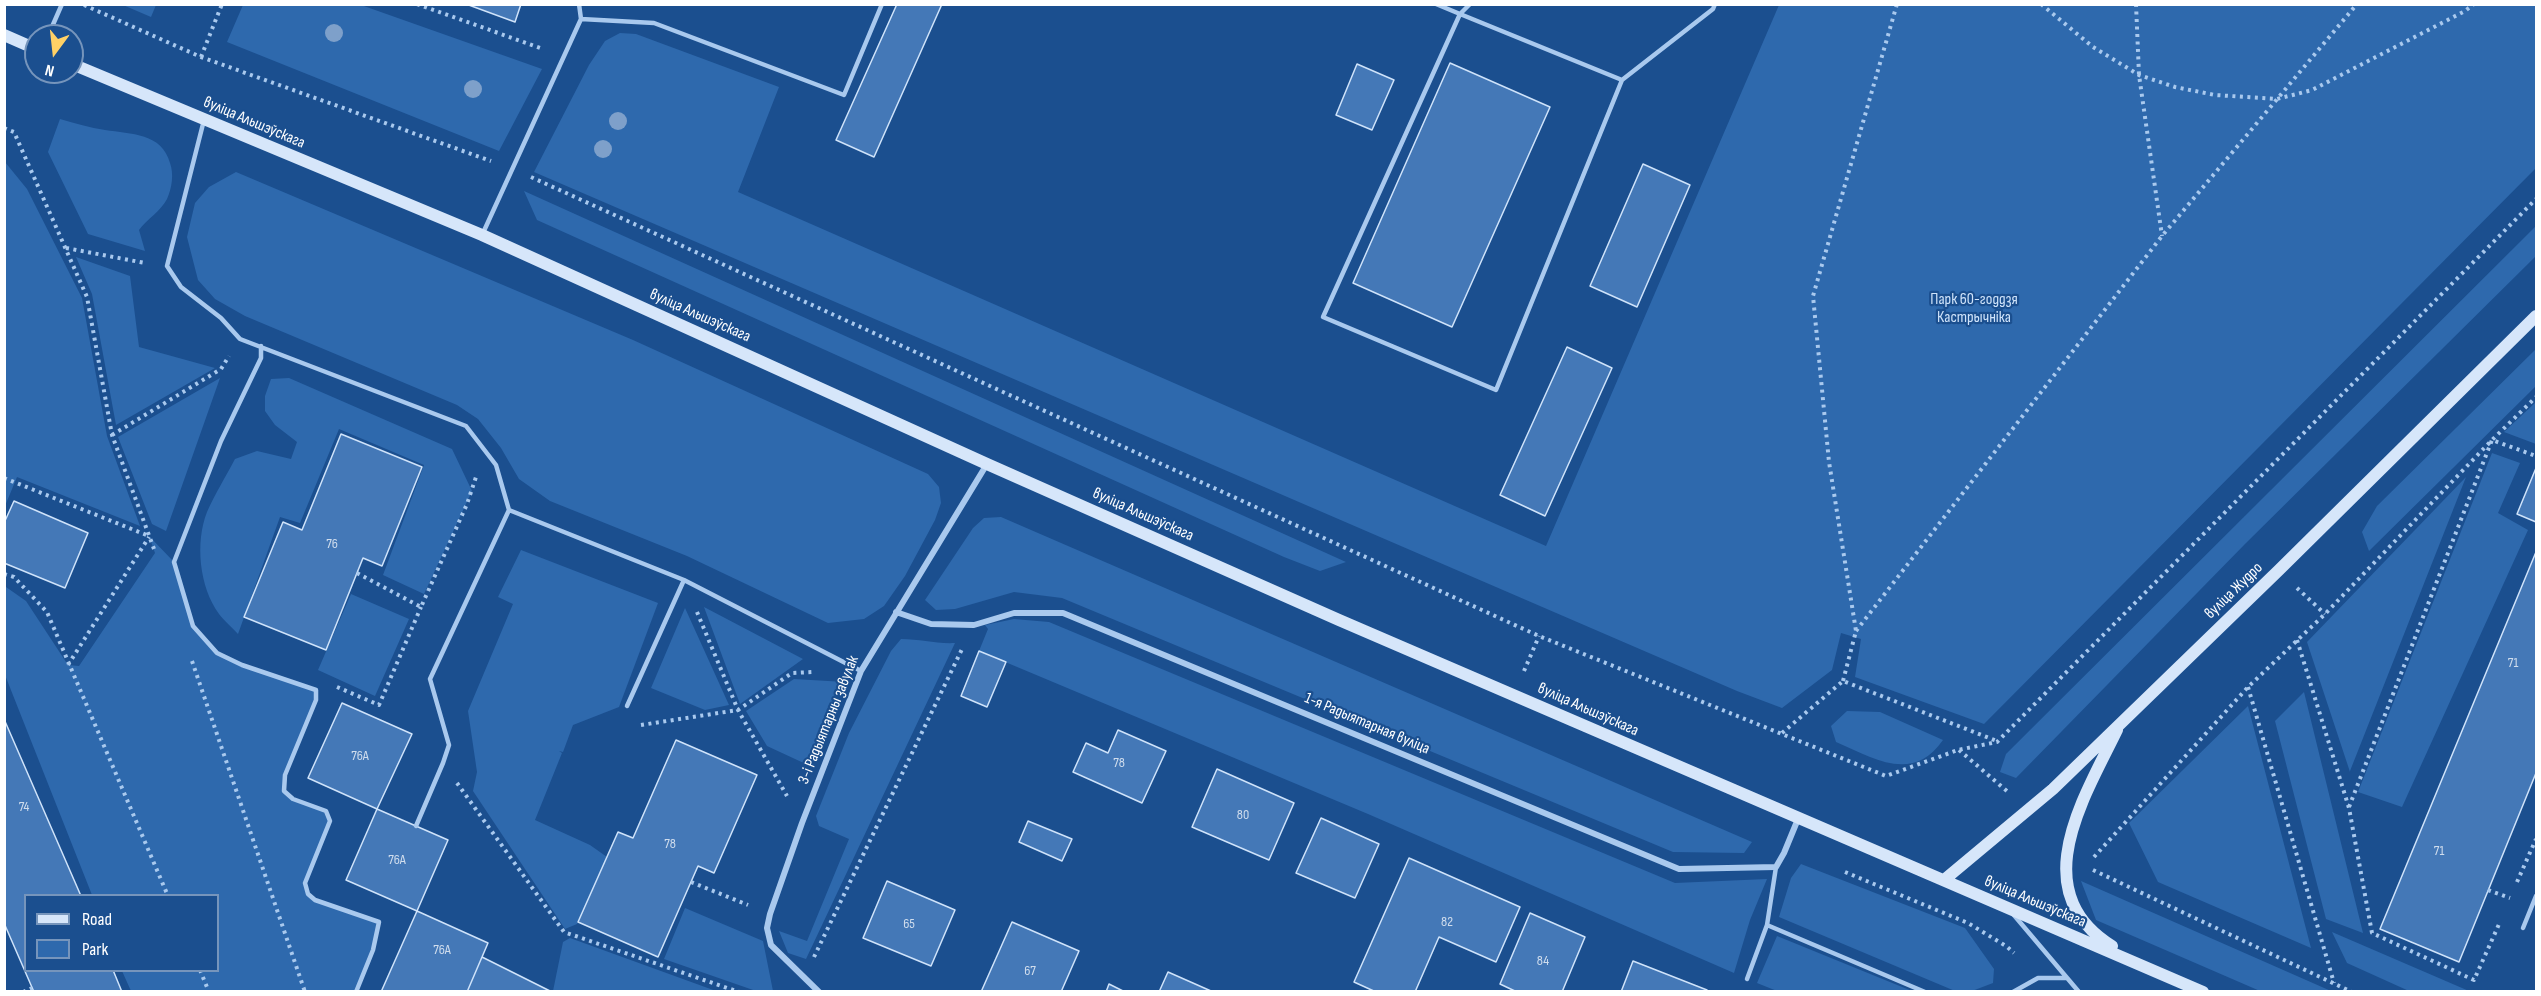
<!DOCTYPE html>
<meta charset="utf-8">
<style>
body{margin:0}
#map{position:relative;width:2541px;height:996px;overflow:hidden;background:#1b4f8f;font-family:"Sofia Sans Condensed",sans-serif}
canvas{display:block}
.frame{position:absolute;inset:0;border:6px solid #fff;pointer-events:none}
.legend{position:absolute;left:24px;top:894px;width:195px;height:78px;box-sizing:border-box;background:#1b4f8f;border:2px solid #7695bc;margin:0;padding:8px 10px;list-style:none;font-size:18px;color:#fff}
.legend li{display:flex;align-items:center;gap:12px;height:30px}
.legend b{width:30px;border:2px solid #7695bc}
.north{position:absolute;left:24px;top:24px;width:60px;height:60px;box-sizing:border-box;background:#1b4f8f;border:2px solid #7695bc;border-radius:50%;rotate:195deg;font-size:16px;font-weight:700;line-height:24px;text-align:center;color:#fff}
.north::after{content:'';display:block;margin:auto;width:21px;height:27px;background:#ffd166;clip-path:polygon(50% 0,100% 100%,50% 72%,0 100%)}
</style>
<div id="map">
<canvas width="2541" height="996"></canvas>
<div class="frame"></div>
<ul class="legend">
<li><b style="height:8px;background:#d6e6fa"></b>Road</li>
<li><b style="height:16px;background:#2e69ad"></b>Park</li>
</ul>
<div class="north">N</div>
</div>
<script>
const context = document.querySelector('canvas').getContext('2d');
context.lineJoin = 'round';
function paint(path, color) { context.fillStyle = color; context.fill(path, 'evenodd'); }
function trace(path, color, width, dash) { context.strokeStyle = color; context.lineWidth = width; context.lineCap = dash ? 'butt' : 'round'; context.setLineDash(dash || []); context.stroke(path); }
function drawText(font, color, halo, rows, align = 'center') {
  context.font = font + ' "Sofia Sans Condensed",sans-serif'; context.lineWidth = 4.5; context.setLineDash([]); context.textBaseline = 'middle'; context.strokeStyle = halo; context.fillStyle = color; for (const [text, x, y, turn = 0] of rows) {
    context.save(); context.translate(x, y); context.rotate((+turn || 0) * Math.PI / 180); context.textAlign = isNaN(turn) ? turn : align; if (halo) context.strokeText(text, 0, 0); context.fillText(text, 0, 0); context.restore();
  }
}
const green = new Path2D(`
 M123,5H156L151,17Z
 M243,5H361L542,69L499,151L227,42Z
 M1779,5H2536V168L1984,724L1855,677L1861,639L1841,633L1832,670L1782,708L1737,691L534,172L589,65L605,41L620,33L636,34L779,87L738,192L1546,546Z
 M60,119C75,123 90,128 105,130C131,134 162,133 170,163C174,174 172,188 167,199C161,211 147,219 139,230L145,251L88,234L48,152Z
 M5,162L27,189L82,298L107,436L140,526L17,477L5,506Z
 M236,172L633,340L928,474L939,487L941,503L935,520L905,576L884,606L864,619L828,623L687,556L550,501L519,479L501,448L478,419L457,405L245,316L215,299L198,280L187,237L195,203L209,187Z
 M524,191L1346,562L1320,571L1284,557L537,220Z
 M2536,226V256L2245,544L2016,778L2000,772L2006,754Z
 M76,257L130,276L139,347L215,368L116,425L92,294Z
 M2536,349V386L2369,551L2362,532L2377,506Z
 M220,378L166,531L152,524L118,437Z
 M289,378L452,449L472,491L424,594L383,575L424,465L339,429L300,523L280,517L238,634C232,627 224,621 219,614C199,587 195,542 207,512C215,494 226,476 235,459L257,451L291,459L297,442L275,425L265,411V396L271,379Z
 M2536,402V444L2504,432Z
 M2492,453L2520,463L2498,513L2528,530L2402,807L2358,792Z
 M2466,477L2350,771V772L2307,642Z
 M1001,517L1752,842L1744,853L1673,852L1062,598L1014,592L955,609L936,610L925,600L973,528L984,518Z
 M149,536L174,562L193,625L217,653L242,665L316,690V700L285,775L284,791L293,800L326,811L330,821L305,883L308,894L315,900L379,922L377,936L356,991H131L122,971L218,970V896L92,895L5,675L4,590L6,587L26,601L68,665L79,666L155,553Z
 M521,550L658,603L619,707L573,725L563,752L559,751L562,753L535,820L590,845L607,857L577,924L565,929L473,791L477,772L468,711L513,604L498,597Z
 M351,594L409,619L375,696L318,670Z
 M704,607L803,659L740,704Z
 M685,608L729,705L705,710L651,688Z
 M1014,619L1049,622L1675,883L1767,879L1750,920L1734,973L1368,814L979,651L988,629L985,625Z
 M901,639C920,639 936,644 955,643L806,959L788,953L779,931L807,941L849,839L819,826L816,816L849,733L891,651Z
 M794,679L845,682L808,765L767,746L746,711Z
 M2304,692L2363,933L2326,919L2275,721Z
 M2248,706L2311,948L2158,882L2129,823Z
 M1847,711L1880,712L1943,740C1912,784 1874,758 1836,742L1831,726Z
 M1801,864L1965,928L1994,969L1993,983L1972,991H1955L1779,917L1791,878Z
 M2081,881L2331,991H2260L2096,920Z
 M685,908L763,941L773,991H756L664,959Z
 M2332,932L2469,991H2409L2347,963Z
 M1777,936L1912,991H1777L1757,983Z
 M570,938L716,991H553L563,942Z`);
const building = new Path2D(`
 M466,4H521L515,22Z
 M897,4H942L874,157L836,140Z
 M1450,63L1550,107L1452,327L1353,283Z
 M1357,64L1394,80L1372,130L1336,115Z
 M1643,164L1690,185L1637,307L1590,286Z
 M1567,347L1612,368L1545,516L1500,495Z
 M341,434L422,467L382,566L363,558L326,650L244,617L283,522L302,530Z
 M2536,468V522L2517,514Z
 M14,501L88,533L65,588L4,563V523Z
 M2536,552V773L2459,962L2380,929Z
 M979,651L1006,662L987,707L961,696Z
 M342,703L412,734L377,809L308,778Z
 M4,719L81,896H26V970H113L122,992H34L4,923Z
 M1118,730L1166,751L1142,803L1073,772L1086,743L1108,753Z
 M676,740L757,775L714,873L698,866L658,957L578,922L618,832L633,838Z
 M1217,769L1294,803L1269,860L1192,827Z
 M377,809L448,840L417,911L346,880Z
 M1321,818L1379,844L1355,898L1296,873Z
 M1028,821L1072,839L1062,861L1019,842Z
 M1409,858L1520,907L1496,962L1439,937L1415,992H1376L1354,982Z
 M887,881L955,910L931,966L863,938Z
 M417,911L488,943L467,992H381Z
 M1530,913L1585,937L1562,992H1517L1500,984Z
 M1012,922L1079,951L1061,992H981Z
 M482,957L552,992H467Z
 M1633,961L1707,990V992H1621Z
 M1168,972L1211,991V992H1159Z
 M1109,984L1125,992H1106Z`);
const path = new Path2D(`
 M417,4L543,49
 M2041,4L2093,47L2139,75L2175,87L2215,95L2277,99L2312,90L2465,11L2474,4
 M2136,4L2139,75L2162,236
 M84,5L201,57L491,161
 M201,57L222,4
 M4,128L14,132L87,297L112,435L154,549
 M531,177L1539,636L1886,776L1958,750L1997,742L2536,199
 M66,248L145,263
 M112,435L221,369L229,356
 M4,478L149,536
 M357,573L421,607L467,504L476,477
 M4,574L14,577L47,612L168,896
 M2297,588L2325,614
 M697,612L738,710L787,796
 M1856,631L2162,236L2357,4
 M2297,640L2349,808L2372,933L2474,980L2500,922
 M192,661L305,992
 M68,665L149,537
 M1524,671L1539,636
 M1843,681L1856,631L1829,462L1813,296L1897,4
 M337,687L379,705L421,607
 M2248,687L2334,983
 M641,725L738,710L792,673L812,672
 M1782,733L1843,681L1997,741
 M1959,750L2008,792
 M457,783L564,932L739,992
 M2349,807L2492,440L2536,456
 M2094,857L2248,687L2325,614L2492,440L2536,397
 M2093,870L2352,992
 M1845,872L1968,923L2006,946L2014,953
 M691,882L748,905
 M2517,882L2536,839
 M2488,890L2510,898
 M814,957L963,647
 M200,970L209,992
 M23,992L32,988`);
const service = new Path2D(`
 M579,4L581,19
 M1436,4L1460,14L1622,80L1496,390L1323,317L1460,14L1470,4
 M48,36L62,4
 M1622,80L1713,9L1715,4
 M204,120L167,266L181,287L221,318L240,339L466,426L496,465L509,510L684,580L861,671
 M483,233L581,19L654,23L844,95L882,4
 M261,346V358L221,441L174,562L193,626L217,653L242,665L316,690V700L285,775L284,791L293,799L326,811L330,821L305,883L308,894L315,900L379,922L373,950L356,992
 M627,706L684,580
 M416,826L443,763L449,745L430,679L509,510
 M2013,914L2079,992
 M1767,925L1925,992
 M2523,928L2536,896
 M1747,979L1767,925L1776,867
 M2013,992L2038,978H2067`);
const minor = new Path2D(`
 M896,612L931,624L974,625L1014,613H1063L1679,869L1776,867L1784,853L1798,819
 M819,992L771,945L767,928L770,914L802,823L861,671L987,464`);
const secondary = new Path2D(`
 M4,35L36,49
 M72,64L482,235L987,464L1339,620L2203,992
 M1944,880L2053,789L2279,570L2536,316
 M2112,946C2024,891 2084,798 2117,730`);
const trees = [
 [334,33],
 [473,89],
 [618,121],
 [603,149]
];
const numberNames = [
 ["76",332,544],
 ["71",2513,663],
 ["76А",360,756],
 ["78",1119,763],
 ["74",24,807],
 ["80",1243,815],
 ["78",670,844],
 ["71",2439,851],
 ["76А",397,860],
 ["82",1447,922],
 ["65",909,924],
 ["76А",442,950],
 ["84",1543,961],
 ["67",1030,971]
];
const streetNames = [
 ["вуліца Альшэўскага",254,123,23],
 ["вуліца Альшэўскага",700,316,24],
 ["вуліца Альшэўскага",1143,515,24],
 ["вуліца Жудро",2234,591,-44],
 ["вуліца Альшэўскага",1588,710,24],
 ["3-і Радыятарны завулак",829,720,-68],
 ["1-я Радыятарная вуліца",1367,724,23],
 ["вуліца Альшэўскага",2035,902,23]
];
const parkNames = [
 ["Парк 60-годдзя",1974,300],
 ["Кастрычніка",1974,318]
];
paint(green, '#2e69ad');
paint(building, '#4478b7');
trace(building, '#cfe3fa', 1.5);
trace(path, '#a9c9ee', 4, [3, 4.5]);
trace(service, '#a9c9ee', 4.5);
trace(minor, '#a9c9ee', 6);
trace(secondary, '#d6e6fa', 12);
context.fillStyle = '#7ea0ca';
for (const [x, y] of trees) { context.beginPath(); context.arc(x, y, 9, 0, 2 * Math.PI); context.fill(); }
drawText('14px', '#d0dded', null, numberNames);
drawText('16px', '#fff', '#1b4f8f', streetNames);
drawText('16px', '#cfe3fa', '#1b4f8f', parkNames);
</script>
